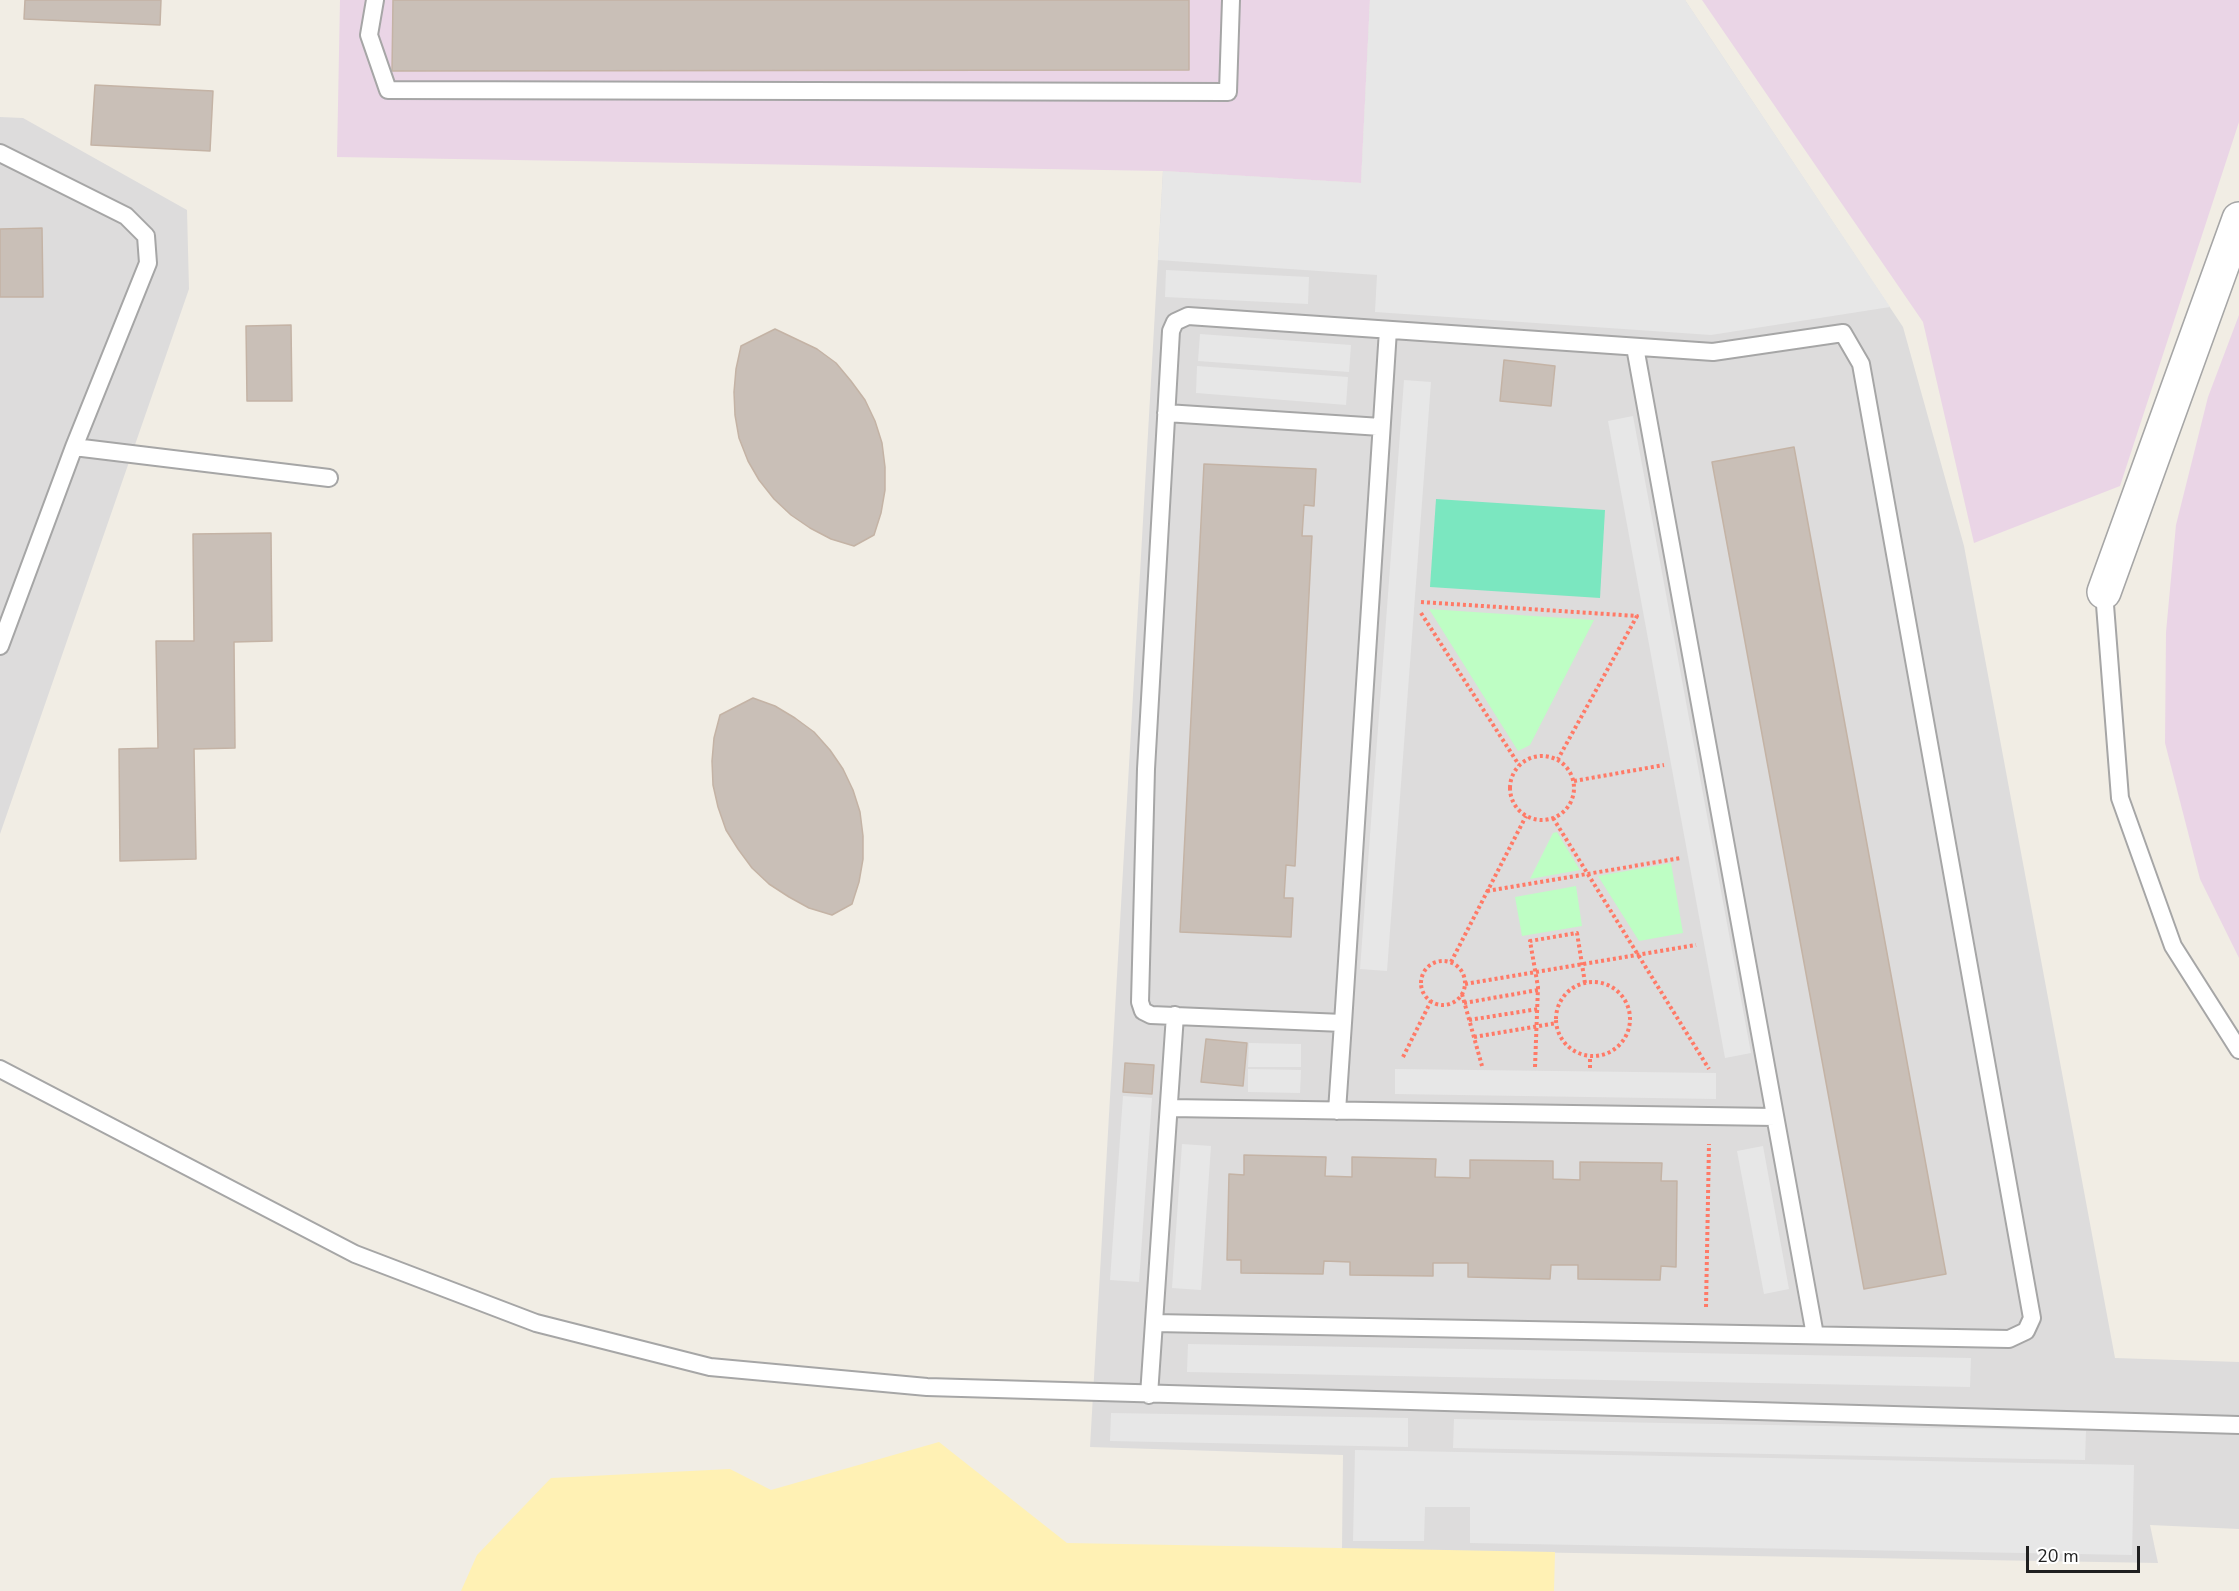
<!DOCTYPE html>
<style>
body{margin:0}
#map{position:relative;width:2239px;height:1591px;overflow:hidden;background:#f1ede4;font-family:"Nunito Sans",sans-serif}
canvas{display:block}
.scale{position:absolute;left:2026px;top:1546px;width:114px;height:27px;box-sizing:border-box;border:3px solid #1f1f1f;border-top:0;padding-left:8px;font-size:18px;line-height:21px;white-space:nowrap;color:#1f1f1f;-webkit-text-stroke:4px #fff;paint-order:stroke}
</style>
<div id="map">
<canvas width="2239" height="1591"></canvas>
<div class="scale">20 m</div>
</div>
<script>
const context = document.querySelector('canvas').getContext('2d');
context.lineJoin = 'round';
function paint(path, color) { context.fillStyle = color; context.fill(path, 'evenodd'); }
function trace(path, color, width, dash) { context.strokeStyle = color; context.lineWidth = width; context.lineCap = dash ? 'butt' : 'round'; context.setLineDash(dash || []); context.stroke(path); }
const residential = new Path2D(`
 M1370,0H1685L1903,327L1964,546L2115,1358L2239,1362V1529L2150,1525L2158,1563L1342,1549L1343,1455L1090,1447L1163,171L1361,183Z
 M0,117L23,118L187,210L189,289L0,834Z`);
const industrial = new Path2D(`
 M340,0H1370L1361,183L1163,171L337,157Z
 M1702,0H2239V122L2120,486L1974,543L1923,322Z
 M2239,315V958L2200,879L2165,743L2166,632L2176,525L2208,397Z`);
const sand = new Path2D(`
 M939,1442L1067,1543L1555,1552L1554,1591H461L477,1555L551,1478L730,1469L771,1490Z`);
const park = new Path2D(`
 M1429,609L1594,620L1530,745L1518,751Z
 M1557,832L1580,870L1530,879L1553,833Z
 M1671,863L1683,933L1639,941L1598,876Z
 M1576,886L1582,926L1522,936L1515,897Z`);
const pitch = new Path2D(`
 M1436,499L1605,510L1600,598L1430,587Z`);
const parking = new Path2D(`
 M1370,0H1685L1890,307L1711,335L1375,312L1377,275L1158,260L1163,171L1361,183Z
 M1166,270L1309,277L1308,304L1165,297Z
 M1200,334L1351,345L1349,372L1198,361Z
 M1197,366L1348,377L1346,405L1196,393Z
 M1404,380L1431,382L1387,971L1360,969Z
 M1633,416L1751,1053L1725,1058L1608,421Z
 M1249,1043L1301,1044V1067H1248Z
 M1248,1069L1301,1070L1300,1093L1248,1092Z
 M1395,1069L1716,1073V1099L1395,1094Z
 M1123,1096L1152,1098L1139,1282L1110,1280Z
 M1182,1144L1211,1146L1201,1290L1172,1288Z
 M1763,1146L1789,1289L1764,1294L1737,1151Z
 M1188,1344L1971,1358L1970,1387L1187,1372Z
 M1111,1413L1408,1418V1447L1110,1441Z
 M1454,1419L2086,1431L2085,1460L1453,1448Z
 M1355,1450L2134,1465L2132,1555L1470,1543V1507H1425L1424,1541H1353Z`);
const building = new Path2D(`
 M25,0H161L160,25L24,19Z
 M393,0H1189V70L392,71Z
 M95,85L213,91L210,151L91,145Z
 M42,228L43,297H0V229Z
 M291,325L292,401H247L246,326Z
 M775,329L817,349L836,363L851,381L865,400L875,421L882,443L885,467V490L881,513L874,535L854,546L831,539L810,528L791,515L774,499L759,480L748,461L739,438L735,415L734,392L736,369L741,346Z
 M1504,360L1555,366L1551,406L1500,401Z
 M1794,447L1946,1274L1864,1289L1712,462Z
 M1204,464L1316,469L1314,506L1304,505L1302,536H1312L1295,866L1286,865L1284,898H1293L1291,937L1180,932Z
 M271,533L272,641L234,642L235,748L194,749L196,859L120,861L119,749L158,748L156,641H194L193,534Z
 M753,698L775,706L795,718L814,732L830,750L843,769L853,790L860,812L863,836V859L859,882L852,904L832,915L809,908L789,897L769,884L752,868L738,849L726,830L718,807L713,785L712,761L714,738L720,715Z
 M1206,1039L1247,1043L1243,1086L1201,1082Z
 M1125,1063L1154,1065L1152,1094L1123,1092Z
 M1244,1155L1326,1157L1325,1176L1352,1177V1157L1436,1159L1435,1177L1470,1178V1160L1553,1161V1179L1580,1180V1162L1662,1163L1661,1181H1677L1676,1267L1661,1266L1660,1280L1578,1279V1265H1551L1550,1279L1468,1277V1263H1433V1276L1350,1275V1262L1324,1261L1323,1274L1241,1273V1260H1227L1229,1174L1244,1175Z`);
const path = new Path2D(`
 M1421,602L1637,616L1558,759
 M1421,613L1519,765
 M1510 788a32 32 0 1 1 64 0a32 32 0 1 1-64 0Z
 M1574,781L1664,765
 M1553,818L1709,1069
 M1487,891L1681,858
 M1421 983a22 22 0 1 1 44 0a22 22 0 1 1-44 0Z
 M1451,962L1526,816
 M1556 1019a37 37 0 1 1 74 0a37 37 0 1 1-74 0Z
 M1465,984L1696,945
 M1462,994L1482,1066
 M1464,1003L1538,990
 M1469,1020L1538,1009
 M1474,1037L1557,1023
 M1403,1057L1431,1001
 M1535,1067L1538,987L1530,941L1577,933L1585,983
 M1590,1068V1056
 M1706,1307L1709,1144`);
const service = new Path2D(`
 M375,0L369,35L388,90L1228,92L1231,0
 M0,153L126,216L146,236L148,263L74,447L0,646
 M1635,347L1815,1335
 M1166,413L1381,427
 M74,447L329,478
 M2104,592L2120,798L2173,946L2239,1050
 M0,1069L355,1254L536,1323L710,1367L927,1387L2239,1425
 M1169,1108L1775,1117
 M1337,1111L1343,1023
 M1154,1323L2009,1339L2026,1331L2032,1318L1861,364L1843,333L1713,352L1188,316L1175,322L1171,331L1146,769L1140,1002L1143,1011L1151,1015L1343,1023L1388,330
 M1149,1395L1175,1015`);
const minor = new Path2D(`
 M2104,592L2239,219`);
paint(residential, '#dddcdc');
paint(industrial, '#ead5e6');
paint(sand, '#fff1b4');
paint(park, '#befec4');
paint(pitch, '#7be7c0');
paint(parking, '#e7e7e7');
paint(building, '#c9bfb7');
trace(building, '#c4b3a5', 1.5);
trace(service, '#a6a6a6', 20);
trace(minor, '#a6a6a6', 36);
trace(path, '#ff7a67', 4, [3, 3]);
trace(service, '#fff', 16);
trace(minor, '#fff', 33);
</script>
